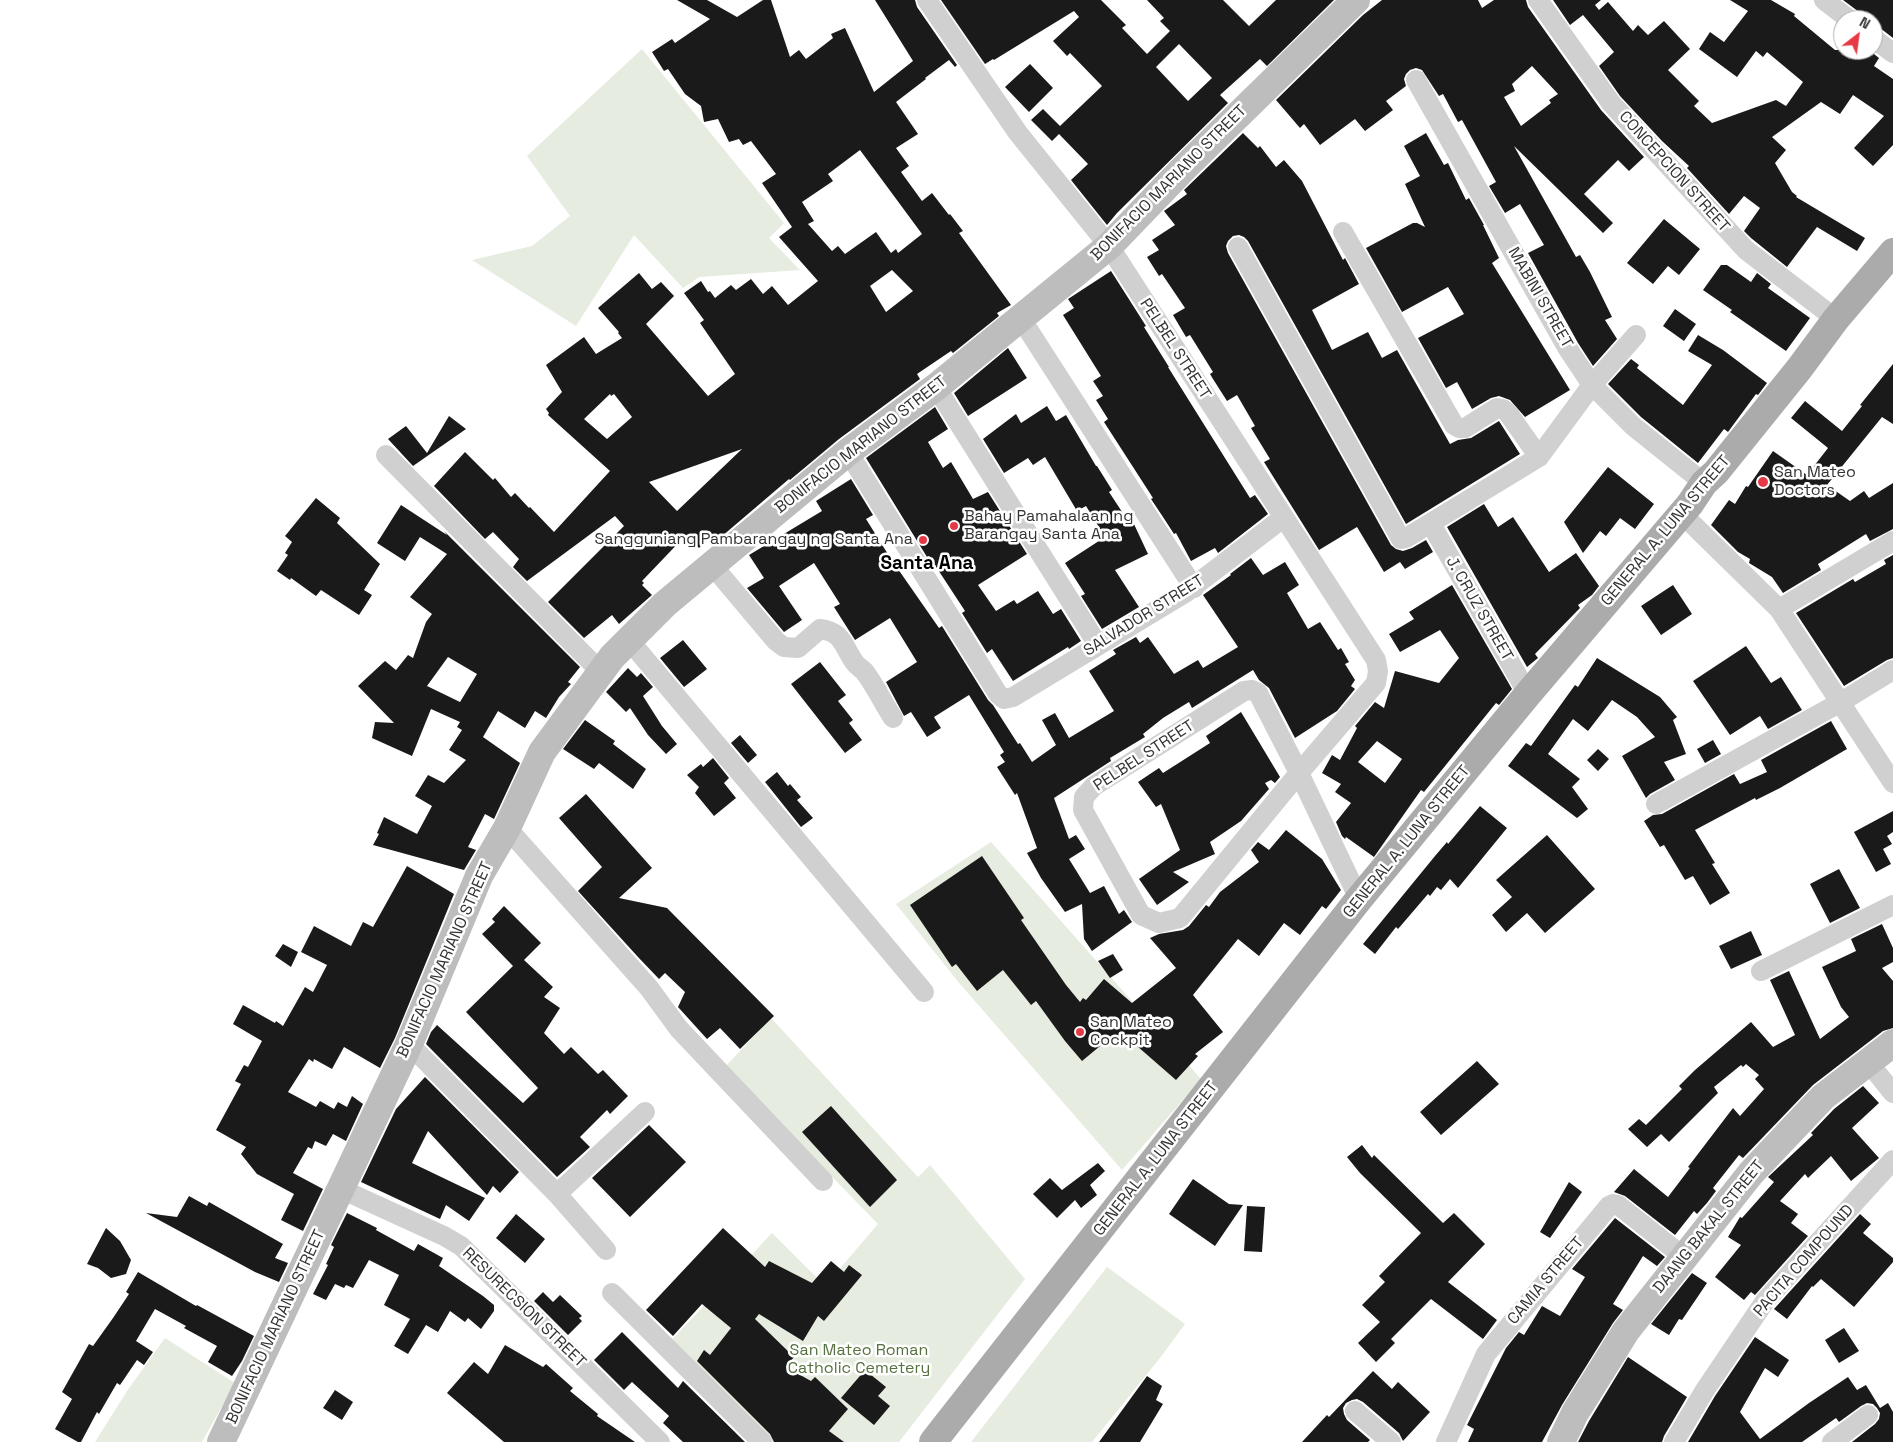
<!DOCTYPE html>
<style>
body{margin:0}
#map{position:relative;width:1893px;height:1442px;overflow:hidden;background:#fff;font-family:"Space Grotesk",sans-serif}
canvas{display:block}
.north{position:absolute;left:1833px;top:10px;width:50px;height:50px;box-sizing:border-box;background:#fff;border:1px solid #adadad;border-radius:50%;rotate:30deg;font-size:14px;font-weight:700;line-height:20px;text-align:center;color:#333}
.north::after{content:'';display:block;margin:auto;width:18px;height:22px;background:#e63946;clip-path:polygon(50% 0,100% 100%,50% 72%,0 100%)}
</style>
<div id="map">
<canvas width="1893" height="1442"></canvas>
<div class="north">N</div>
</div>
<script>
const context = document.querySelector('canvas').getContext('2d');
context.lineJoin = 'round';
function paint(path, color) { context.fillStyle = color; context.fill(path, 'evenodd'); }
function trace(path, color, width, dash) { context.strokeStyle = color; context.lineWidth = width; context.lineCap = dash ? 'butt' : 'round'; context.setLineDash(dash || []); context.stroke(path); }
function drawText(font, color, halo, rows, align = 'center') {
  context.font = font + ' "Space Grotesk",sans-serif'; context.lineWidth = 5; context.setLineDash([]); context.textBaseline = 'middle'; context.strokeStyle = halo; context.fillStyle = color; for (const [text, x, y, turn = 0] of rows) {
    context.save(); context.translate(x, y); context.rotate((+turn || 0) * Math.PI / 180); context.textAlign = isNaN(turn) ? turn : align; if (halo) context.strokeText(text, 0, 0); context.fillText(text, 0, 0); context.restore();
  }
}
const green = new Path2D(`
 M642,49L784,223L769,238L800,270L699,277L683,288L634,235L576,326L472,260L532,246L570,216L527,156Z
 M991,842L1201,1079L1122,1170L960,984L896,904Z
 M771,1018L918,1177L930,1165L1025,1279L899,1442H772L666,1346L772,1233L825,1286L878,1224L725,1067Z
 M1107,1267L1185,1324L1160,1358L1092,1442H971Z
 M165,1338L235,1383L202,1442H95L127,1391Z`);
const building = new Path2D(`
 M677,0H707L737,17L763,0H771L790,57L799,50L806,59L833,38L831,34L845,28L874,92L913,61L875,0H915L917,7L957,65L955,67L949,60L925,78L926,79L896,102L918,134L896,148L909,166L901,172L922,201L932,193L949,215L950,214L963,231L959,233L1011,305L997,313L999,316L953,353L951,351L917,374L920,379L839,439L790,480L789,479L714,543L709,537L699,548L686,535L642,581L644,583L642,585L652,595L619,624L612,615L584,638L548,602L624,526L615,516L527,581L513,567L519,559L493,532L485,539L434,486L465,452L493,480L495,478L511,497L515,493L529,508L530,507L554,532L610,471L548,415L549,413L546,409L562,392L546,365L584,337L596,354L622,338L618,333L619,332L598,308L639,273L652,289L661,282L674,296L646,324L708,396L735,374L700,323L704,320L684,293L701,281L708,292L710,291L715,298L731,285L736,290L751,279L763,294L772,286L788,305L818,281L779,237L792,227L762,183L776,174L751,141L743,145L739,139L729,142L718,119L704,122L701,106L685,94L668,69L664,71L652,52L672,39L675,43L710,19ZM860,150L922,234L898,253L896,249L891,253L876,232L845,254L838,246L832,251L808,224L814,221L802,202L833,181L828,174ZM892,270L913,291L886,312L870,286ZM610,394L611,396L614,394L632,417L607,439L584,419ZM742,449L677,511L649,482Z
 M941,0H1101L1126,25L1122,28L1147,54L1170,31L1160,21L1164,18L1147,0H1223L1249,26L1276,0H1334L1267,66L1260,59L1220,95L1228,103L1117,213L1107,225L1071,180L1088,164L1059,134L1052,141L1031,120L1043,109L1060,126L1102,86L1070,53L1067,56L1053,41L1079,17L1074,11L994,60L993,59L985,64ZM1179,44L1212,78L1188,101L1156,67Z
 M1382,0H1478L1482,8L1494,0H1526L1528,7L1601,110L1644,157L1629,171L1618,160L1584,194L1613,223L1603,233L1514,146L1576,257L1580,255L1590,272L1612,317L1605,320L1617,339L1593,366L1578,343L1528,253L1544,245L1520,204L1505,213L1489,186L1496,182L1462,120L1458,122L1443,94L1439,96L1422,70L1416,68L1410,70L1406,74L1404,79L1406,86L1386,101L1393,110L1365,131L1355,119L1320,145L1304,124L1300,128L1276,100L1363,15ZM1532,66L1558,94L1549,100L1551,103L1521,126L1504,97L1515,91L1512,84Z
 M1553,0H1601L1595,5L1599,10L1608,2L1633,31L1638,25L1648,35L1664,21L1690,49L1668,70L1699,101L1694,106L1712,123L1776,100L1786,106L1803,82L1767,52L1763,57L1756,51L1737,77L1699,49L1710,32L1724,42L1748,11L1730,0H1771L1795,14L1794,16L1835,50H1869L1879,58L1874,66L1893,79V145L1873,166L1854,148L1884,116L1853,95L1840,114L1821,102L1772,137L1786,150L1775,163L1792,192L1797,196L1796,197L1865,238L1857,251L1817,227L1787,267L1751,238L1744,231L1760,208L1744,196L1729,214L1687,168L1689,166L1662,141L1620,96L1599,66L1614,52L1583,15L1570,25Z
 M1843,0H1893V38L1880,28L1873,26V20H1870L1859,12Z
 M1030,64L1053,88L1029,112L1005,87Z
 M1243,133L1258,148L1260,146L1276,167L1284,160L1302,181L1343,260L1345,258L1359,284L1312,310L1332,350L1368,332L1382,358L1397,350L1450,444L1458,440L1471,438L1499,421L1520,454L1406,524L1248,241L1244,237L1239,235L1233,236L1228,241L1226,246L1228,253L1391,545L1396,549L1403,551L1412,548L1426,540L1433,552L1405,569L1400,562L1384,572L1357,527L1319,550L1264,462L1270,459L1251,428L1255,426L1237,395L1227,401L1213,379L1210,374L1213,372L1190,335L1186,337L1173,315L1185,308L1162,274L1159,276L1147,257L1159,250L1152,240L1175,225L1164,211L1187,194L1184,190Z
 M1426,133L1444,165L1448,163L1466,200L1469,198L1484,225H1483L1499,258L1492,263L1570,390L1525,417L1510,400L1499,396L1491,398L1472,409L1457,382L1446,388L1418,338L1464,314L1448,287L1402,312L1366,248L1413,223H1417L1425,227L1405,184L1420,176L1404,146Z
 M1664,219L1700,249L1679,275L1668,266L1653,284L1627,263Z
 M1721,265H1727L1751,282L1757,273L1771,284L1768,288L1810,318L1786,351L1730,312L1732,310L1703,290Z
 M1111,271L1146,326L1144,327L1169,367H1168L1250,498L1255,495L1268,514L1218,553L1215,548L1191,561L1176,533L1174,534L1163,517L1151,499L1153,498L1104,422L1108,419L1096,400L1103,396L1093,381L1101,376L1063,315L1074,308L1068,299Z
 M1675,309L1696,324L1684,341L1663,326Z
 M1698,335L1723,350L1767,383L1758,395L1756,394L1728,432L1724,429L1698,463L1641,417L1608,384L1631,359L1639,365L1637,368L1683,405L1712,365L1688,351Z
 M1008,348L1027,378L968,416L954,393Z
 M1893,364V424L1882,417L1827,485L1850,501L1864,491L1869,498L1893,483V529L1870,541L1866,534L1818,564L1821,570L1783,593L1772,577L1749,563L1750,559L1738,552L1711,525L1729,500L1735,504L1746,486L1748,487L1773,451L1807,475L1828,448L1791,418L1805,401L1842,431L1862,406L1860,405Z
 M1047,406L1056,421L1066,415L1096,466H1097L1112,490L1109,492L1130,524L1133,522L1148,554L1115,570L1139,607L1102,629L1081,596L1085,594L1065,563L1105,537L1086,506L1077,511L1045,457L1033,465L1028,458L1004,473L983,439L1016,414L1021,423Z
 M935,407L948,429L928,442L943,468L951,462L973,499L988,492L1027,554L978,585L996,611L1014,600L1017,604L1038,591L1053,614L1061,609L1081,641L1069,649L1068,647L1013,681L992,649L987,653L962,613L965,611L929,556L927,557L866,458Z
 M449,416L466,429L413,466L388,439L406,426L427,453Z
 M1608,467L1654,504L1635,529L1620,518L1606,536L1600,531L1583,553L1564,522Z
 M851,479L873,515L866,519L891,559L939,628L942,626L988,700L993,705L1018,744L1020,743L1032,762L1056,745L1042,720L1055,713L1069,738L1114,711L1089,671L1116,654L1113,650L1136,637L1140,643L1148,637L1174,674L1198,660L1203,668L1238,647L1203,595L1231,575L1230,574L1251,558L1263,575L1285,562L1299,585L1287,593L1308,629L1320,622L1338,650L1341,648L1349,662L1345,664L1355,680L1351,686L1355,689L1337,711L1295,738L1269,688L1259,680L1253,670L1192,708L1189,702L1163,718L1143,734L1145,737L1110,758L1111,761L1054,798L1069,839L1076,835L1085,849L1069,859L1090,893L1104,886L1119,914L1124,910L1132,922L1092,951L1084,939L1082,904L1065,912L1041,878L1027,853L1037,848L1017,793L1015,795L997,767L1005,762L1000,755L1004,752L969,695L934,717L941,728L927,737L911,712L904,716L886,682L917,662L890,618L855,640L834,607L840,604L814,563L779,586L802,620L784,632L747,588L764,578L749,555L822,511L816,501Z
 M316,498L340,518L337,523L380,564L364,590L372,595L359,615L321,590L316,596L291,578L290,580L277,571L288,555L285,553L292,542L285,536Z
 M1484,504L1498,527L1513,517L1549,572L1576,553L1599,586L1592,595L1578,605L1580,608L1535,654L1538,658L1527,667L1447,527Z
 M401,505L447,535L444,531L580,667L568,682L571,684L559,697L546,718L535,711L525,728L498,711L483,737L520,763L494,819L485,814L468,847L476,850L464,870L373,845L379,834L377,833L384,817L417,834L432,806L415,796L428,775L444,783L466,760L449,750L462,730L457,727L460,722L431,709L412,756L372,738L375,722L394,723L358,686L385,661L396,670L408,655L413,658L426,622L432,614L410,597L447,554L420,537L405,561L377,543ZM448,657L477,674L460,702L427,686Z
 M1893,555V658L1887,660L1844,686L1796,613L1853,579L1855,582L1886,564L1884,560Z
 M1452,585L1512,689L1499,705L1496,703L1424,792L1421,790L1374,857L1346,837L1345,839L1342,836L1336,822L1351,803L1335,792L1341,784L1322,773L1332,755L1340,760L1357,728L1355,726L1375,702L1384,708L1395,671L1439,683L1459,658L1440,630L1400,652L1389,634L1414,619L1409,612ZM1377,741L1402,759L1385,783L1358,762Z
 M1673,585L1692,614L1661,635L1641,606Z
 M683,640L707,669L684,687L660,658Z
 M1746,646L1771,683L1781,677L1802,710L1768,729L1760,716L1730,735L1693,681Z
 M1597,658L1660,697L1677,717L1673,720L1686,754L1664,762L1675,780L1650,794L1646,798L1622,756L1655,737L1637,717L1612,700L1588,731L1573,719L1548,754L1580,779L1572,787L1588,809L1577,818L1508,766L1526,743L1531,746L1575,685L1578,687Z
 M820,662L846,695L838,701L853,720L849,723L862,740L845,753L791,684Z
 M628,668L637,677L641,673L653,687L643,696L662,726L677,744L666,754L648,735L630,708L626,712L606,692Z
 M1241,712L1280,777L1275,783L1271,780L1265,783L1269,789L1241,821L1210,842L1215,854L1173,872L1189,882L1157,905L1139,879L1180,850L1161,804L1156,807L1138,782L1159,768L1163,773L1210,743L1206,736Z
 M585,720L615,741L613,744L646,769L633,789L599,763L594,769L563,749Z
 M1831,721L1847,749L1780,788L1756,800L1755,798L1695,830L1715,863L1712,864L1730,893L1710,905L1693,876L1685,880L1664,845L1660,847L1644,821L1653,815L1662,814L1734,774L1740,784L1767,772L1761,760Z
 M740,735L757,755L748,763L731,743Z
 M1713,740L1721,754L1705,763L1697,749Z
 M1598,749L1609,759L1598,771L1587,760Z
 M713,758L729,778L724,783L736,798L714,816L695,793L699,787L687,775L701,764L703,767Z
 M777,772L788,786L790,784L801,797L797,800L813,818L801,827L765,782Z
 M586,794L652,868L619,898L667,908L774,1016L740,1049L720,1028L707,1039L678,1007L685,992L665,973L659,979L638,957L578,891L602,867L559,818Z
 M1480,806L1507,828L1458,888L1450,879L1441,890L1437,887L1430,896L1428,894L1398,929L1396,927L1375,954L1363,944L1435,856L1447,842L1448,844Z
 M1893,811V832L1887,836L1892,844L1883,849L1891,864L1876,872L1854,832Z
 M1286,830L1322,859L1341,890L1326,909L1322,906L1300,935L1284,923L1259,956L1238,939L1193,995L1223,1032L1195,1054L1198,1056L1176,1080L1129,1039L1122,1047L1111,1037L1082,1061L1065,1041L1036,1001L1031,1005L1003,970L977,991L956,964L952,967L910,905L982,856L1024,918L1021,920L1066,985L1080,1002L1083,998L1086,1000L1104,979L1132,1003L1176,968L1150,938L1159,934L1183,930L1189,926L1206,905L1209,907L1220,892L1259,862L1251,850L1258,842L1269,850Z
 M1547,835L1595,889L1545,933L1527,913L1506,932L1492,915L1512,897L1496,880Z
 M407,866L454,894L395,1038L380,1068L344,1047L332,1069L314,1059L313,1062L309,1059L288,1092L316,1107L320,1101L334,1109L338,1102L347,1107L352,1096L363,1104L346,1141L333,1134L326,1146L315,1141L312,1149L308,1147L293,1173L323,1189L303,1231L281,1220L294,1194L257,1174L241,1154L246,1147L216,1130L241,1084L235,1081L244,1065L248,1067L262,1041L233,1024L243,1005L275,1023L276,1021L283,1026L305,987L313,992L327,965L301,952L314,926L351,946L363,922L373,927Z
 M1839,869L1860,908L1830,923L1810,884Z
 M504,906L541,943L524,960L553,987L544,997L560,1008L544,1033L564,1054L571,1047L598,1074L603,1070L628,1096L610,1114L607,1110L580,1137L590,1147L557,1177L426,1044L431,1032L437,1025L523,1103L538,1088L466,1012L513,966L482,934L495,922L492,919Z
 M1882,924L1893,948V962L1882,968L1893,981V1028L1883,1031L1813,1085L1743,1158L1739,1155L1713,1188L1716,1191L1707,1203L1697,1214L1694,1211L1675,1235L1625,1196L1614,1192L1634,1169L1668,1197L1690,1168L1688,1167L1733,1108L1740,1116L1764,1089L1755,1079L1759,1075L1746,1064L1743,1067L1741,1065L1714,1087L1718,1093L1669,1142L1661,1134L1647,1147L1628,1129L1639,1119L1646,1125L1682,1089L1679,1086L1695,1070L1751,1022L1773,1047L1795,1035L1770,980L1789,971L1820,1039L1849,1017L1841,1007L1822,967L1856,951L1851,939Z
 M1751,931L1762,955L1731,969L1719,946Z
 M283,944L298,952L291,967L275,956Z
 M1113,954L1123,970L1110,978L1098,961Z
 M1477,1061L1499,1084L1441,1135L1420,1112Z
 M425,1077L519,1172L500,1193L493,1186L487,1195L428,1131L412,1163L485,1198L469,1221L446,1205L440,1219L361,1182L396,1109Z
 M1863,1086L1879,1103L1852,1128L1879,1158L1851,1181L1831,1156L1808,1178L1805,1174L1780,1201L1798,1214L1791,1223L1808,1236L1755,1295L1751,1292L1744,1300L1715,1277L1741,1245L1728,1237L1740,1217L1742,1218L1774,1182L1768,1177L1813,1135L1811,1133L1834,1109Z
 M831,1106L897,1180L870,1207L802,1132Z
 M649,1125L686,1162L630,1217L592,1178Z
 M1362,1145L1372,1158L1374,1155L1443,1223L1454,1213L1485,1244L1448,1282L1497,1320L1483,1339L1431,1299L1391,1339L1395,1343L1376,1362L1358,1343L1380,1322L1362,1305L1385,1282L1379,1276L1421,1233L1360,1173L1347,1157Z
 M1098,1163L1105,1171L1090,1185L1097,1195L1081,1208L1075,1200L1057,1218L1033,1194L1050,1178L1062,1190Z
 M1193,1179L1229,1204L1243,1205L1215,1246L1169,1214Z
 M1569,1182L1582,1192L1550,1238L1540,1232Z
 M189,1196L207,1206L209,1202L283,1244L275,1258L288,1263L279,1282L255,1272L146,1213L177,1217Z
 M1247,1206L1265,1207L1262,1252L1244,1251Z
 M347,1213L377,1228L376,1230L414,1251L418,1244L443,1258L439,1266L483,1296L494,1305V1311L481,1329L468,1318L465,1322L450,1311L438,1332L426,1325L408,1354L394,1346L410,1319L384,1305L399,1275L369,1260L353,1288L346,1285L344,1288L335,1284L326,1300L313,1294L328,1265L326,1264L334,1247L331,1245Z
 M516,1214L545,1239L525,1263L496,1238Z
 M1860,1214L1871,1224L1863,1233L1893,1258V1262L1854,1307L1821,1279L1813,1287L1812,1286L1787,1319L1774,1309Z
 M1615,1218L1665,1257L1657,1266L1643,1256L1613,1304L1623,1310L1613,1323L1562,1405L1542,1442H1468L1474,1429L1467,1425L1506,1348L1519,1332L1524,1335L1542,1306L1560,1316L1585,1277L1572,1269Z
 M106,1228L120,1241L131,1260L126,1274L111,1278L98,1268L87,1264Z
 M723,1228L765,1267L769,1261L812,1283L831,1261L844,1272L849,1265L862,1275L824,1321L818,1316L803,1341L759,1314L755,1319L794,1357L786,1367L811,1381L815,1377L848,1409L829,1431L844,1442H774L770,1434L697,1361L704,1350L710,1355L731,1328L702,1304L673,1336L646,1310Z
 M138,1272L196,1306L197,1305L254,1336L242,1361L232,1376L208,1362L217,1346L184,1328L186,1326L155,1309L136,1341L153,1352L144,1365L137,1360L120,1385L117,1383L99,1414L97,1412L81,1442H78L55,1429L72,1399L62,1392L89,1344L93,1346L113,1318L129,1294L126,1292Z
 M1692,1273L1707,1283L1682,1320L1679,1319L1669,1335L1651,1324Z
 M543,1292L553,1302L560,1295L582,1316L579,1318L582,1321L568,1335L534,1301Z
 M1844,1328L1859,1351L1839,1363L1825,1340Z
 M622,1332L678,1388L683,1381L745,1442H683L663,1423L669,1416L632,1382L624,1390L594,1360Z
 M1755,1337L1789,1360L1778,1377L1765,1368L1740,1412L1760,1439L1809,1403L1848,1377L1857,1390L1866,1385L1880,1408L1888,1403L1893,1412V1442H1852L1875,1424L1879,1419L1880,1413L1877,1408L1873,1404L1867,1403L1861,1406L1839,1422L1836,1418L1802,1442H1688L1715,1396Z
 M505,1345L543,1367L546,1364L573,1388L570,1391L598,1414L597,1416L635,1442H504L447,1393L474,1362L488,1374Z
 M1628,1357L1687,1397L1664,1436L1662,1442H1578L1589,1421Z
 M865,1370L886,1387L878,1396L890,1406L874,1425L841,1398Z
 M1373,1371L1392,1389L1398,1382L1430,1412L1403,1441L1399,1433L1363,1402L1357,1399L1352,1400L1346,1403L1343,1408L1344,1414L1347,1420L1370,1440L1368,1442H1302L1327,1415L1329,1417Z
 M1147,1376L1162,1386L1156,1400L1163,1404L1140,1442H1099Z
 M335,1390L353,1402L342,1420L323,1408Z`);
const street = new Path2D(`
 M927,0L1018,133L1109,246L1376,660L1378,671L1376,683L1299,773L1180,918L1159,923L1141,915L1083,810L1084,797L1094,786L1244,691L1252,690L1258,693L1299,773L1359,899
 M1538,0L1611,103L1746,250L1836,319
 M1824,0L1850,20
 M1873,38L1893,53
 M1416,80L1568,349L1592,385L1633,426L1704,483
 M1343,232L1454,425L1459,428H1465L1497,408L1503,409L1508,413L1539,457
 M1238,247L1401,539L1406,538L1539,457L1592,385L1636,335
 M1020,317L1194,588
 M936,387L1098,645
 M848,452L998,694L1004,699L1013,697L1185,593L1283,518
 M386,455L601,672
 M1681,513L1779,609L1893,783
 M1431,524L1528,694
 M712,565L776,641L784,647L798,648L820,629C844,632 843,647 855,663C857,666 861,668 864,671C875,685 883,703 893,718
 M1779,609L1893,541
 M629,640L924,992
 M1656,804L1841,702L1893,670
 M507,828L649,988L679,1029L823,1181
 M1761,971L1893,905
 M409,1044L557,1194L606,1250
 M1868,1062L1893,1093
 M341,1189L444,1236L461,1246L660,1442
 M557,1194L645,1112
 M612,1293L762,1442
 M1355,1411L1391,1442
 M1446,1442L1486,1354L1609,1206L1613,1204L1618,1205L1684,1257
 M1674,1442L1705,1390L1765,1301L1893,1160
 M1832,1442L1868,1415`);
const secondary = new Path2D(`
 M221,1442L409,1044L479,876L507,828L542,752L612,657L665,604L848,452L936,387L1109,246L1183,169L1356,0
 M1561,1442L1575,1413L1626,1331L1751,1173L1823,1097L1893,1043`);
const primary = new Path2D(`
 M933,1442L1359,899L1528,694L1690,504L1704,483L1716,472L1799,369L1836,319L1893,252`);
const markers = [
 [1763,482,6,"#e63946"],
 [954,526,5,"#e63946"],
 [923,540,5,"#e63946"],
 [1080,1032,5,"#e63946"]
];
const streetNames = [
 ["CONCEPCION STREET",1674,172,48],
 ["BONIFACIO MARIANO STREET",1169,183,-45],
 ["MABINI STREET",1540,298,60],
 ["PELBEL STREET",1175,349,57],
 ["BONIFACIO MARIANO STREET",861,445,-38],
 ["GENERAL A. LUNA STREET",1666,531,-50],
 ["J. CRUZ STREET",1479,609,60],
 ["SALVADOR STREET",1144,616,-32],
 ["PELBEL STREET",1144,756,-33],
 ["GENERAL A. LUNA STREET",1407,842,-51],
 ["BONIFACIO MARIANO STREET",445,960,-66],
 ["GENERAL A. LUNA STREET",1156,1159,-52],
 ["DAANG BAKAL STREET",1709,1227,-51],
 ["PACITA COMPOUND",1804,1261,-49],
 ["CAMIA STREET",1546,1281,-50],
 ["RESURECSION STREET",524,1308,44],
 ["BONIFACIO MARIANO STREET",276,1327,-65]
];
const poiNames = [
 ["San Mateo",1774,473],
 ["Doctors",1774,491],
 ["Bahay Pamahalaan ng",964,517],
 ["Barangay Santa Ana",964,535],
 ["Sangguniang Pambarangay ng Santa Ana",913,540,"right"],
 ["San Mateo",1090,1023],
 ["Cockpit",1090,1041]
];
const parkNames = [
 ["San Mateo Roman",859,1351],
 ["Catholic Cemetery",859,1369]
];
const quarterNames = [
 ["Santa Ana",927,564]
];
paint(green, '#e6ecdf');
paint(building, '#1a1a1a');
trace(street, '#d0d0d0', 20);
trace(secondary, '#bdbdbd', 28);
trace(primary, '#ababab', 28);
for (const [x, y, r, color] of markers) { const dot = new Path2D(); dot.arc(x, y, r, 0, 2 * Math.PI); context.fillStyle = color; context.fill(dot); trace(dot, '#fff', 2); }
drawText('16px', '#333', '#fff', streetNames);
drawText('16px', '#333', '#fff', poiNames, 'left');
drawText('16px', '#56703f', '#fff', parkNames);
drawText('bold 19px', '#000', '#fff', quarterNames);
</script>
